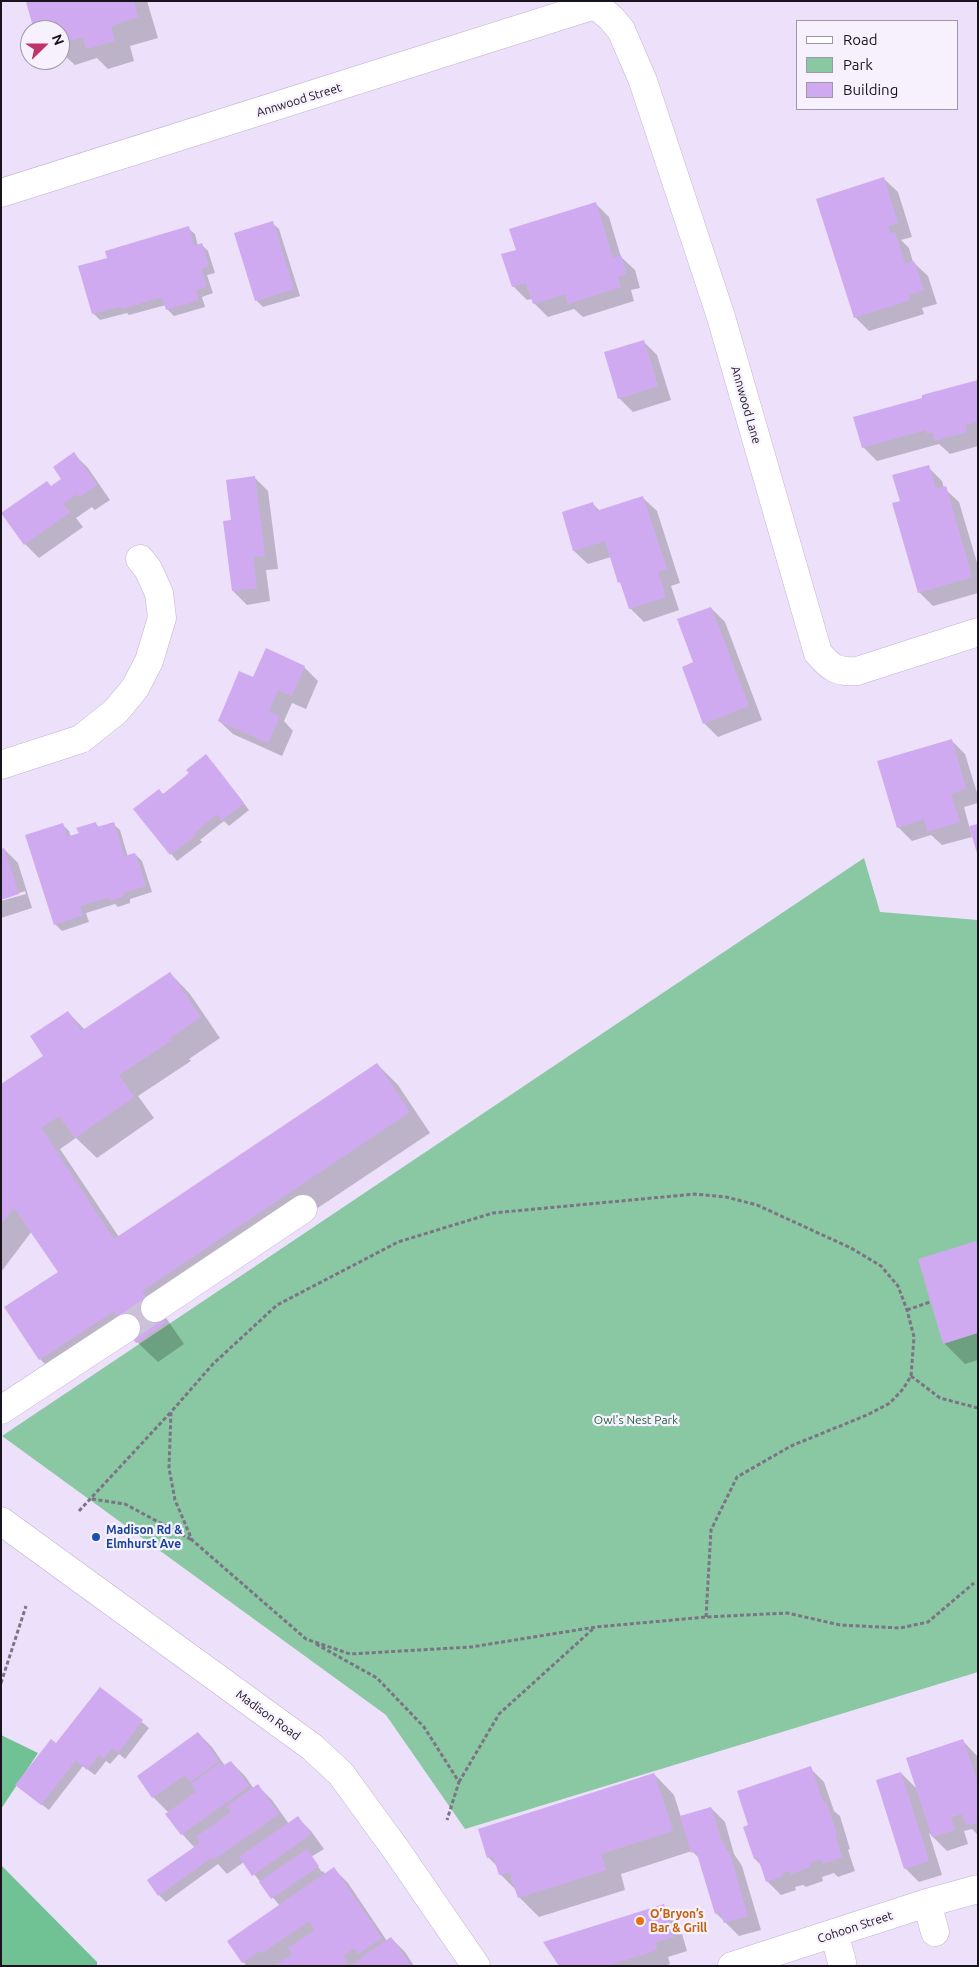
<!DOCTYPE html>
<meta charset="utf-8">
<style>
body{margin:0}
#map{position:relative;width:979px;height:1967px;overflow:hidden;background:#ede0fa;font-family:Ubuntu,sans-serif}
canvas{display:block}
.frame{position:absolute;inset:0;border:2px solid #19131e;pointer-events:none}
.legend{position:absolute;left:796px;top:20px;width:162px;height:90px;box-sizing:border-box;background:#f7f1fe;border:1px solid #9e98a4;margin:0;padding:6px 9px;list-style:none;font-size:15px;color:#19131e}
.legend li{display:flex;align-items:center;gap:10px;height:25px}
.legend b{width:25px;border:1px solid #9e98a4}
.north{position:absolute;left:20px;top:20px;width:50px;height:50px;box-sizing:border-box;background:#f7f1fe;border:1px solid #9e98a4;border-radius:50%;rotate:68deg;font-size:14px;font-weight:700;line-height:20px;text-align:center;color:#19131e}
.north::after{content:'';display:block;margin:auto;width:18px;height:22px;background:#bf3366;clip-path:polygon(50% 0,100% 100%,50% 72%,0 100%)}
</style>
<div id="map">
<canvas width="979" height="1967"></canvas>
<div class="frame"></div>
<ul class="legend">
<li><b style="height:6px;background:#fff"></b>Road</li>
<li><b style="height:14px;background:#89c8a2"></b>Park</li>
<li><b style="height:14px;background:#cfaaf1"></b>Building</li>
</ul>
<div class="north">N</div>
</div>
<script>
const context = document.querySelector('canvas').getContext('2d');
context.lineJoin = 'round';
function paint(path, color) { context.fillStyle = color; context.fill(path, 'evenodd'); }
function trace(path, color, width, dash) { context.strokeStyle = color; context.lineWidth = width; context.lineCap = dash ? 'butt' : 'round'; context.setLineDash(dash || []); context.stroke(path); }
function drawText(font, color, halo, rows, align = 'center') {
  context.font = font + ' Ubuntu,sans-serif'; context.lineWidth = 4.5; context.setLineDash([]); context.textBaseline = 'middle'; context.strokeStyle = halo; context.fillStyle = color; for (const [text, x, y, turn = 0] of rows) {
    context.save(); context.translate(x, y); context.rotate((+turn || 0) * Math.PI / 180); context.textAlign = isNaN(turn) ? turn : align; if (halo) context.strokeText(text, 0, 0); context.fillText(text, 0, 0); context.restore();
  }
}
const green = new Path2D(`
 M864,858L880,912L978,920V1672L465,1829L386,1715L2,1436Z`);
const forest = new Path2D(`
 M1,1735L38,1753L1,1809Z
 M1,1865L97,1962V1966H1Z`);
const shadow = new Path2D(`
 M33,1H147L158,38L130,46L134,61L108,69L97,58L75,65L65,56L60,57V30H35Z
 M884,179L898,192L912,237L901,240L909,248L913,262L928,276L937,304L922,308L924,314L869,331L855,317Z
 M595,203L609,217L621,257L635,270L640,288L631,290L634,301L583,317L574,309L548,317L534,303L532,299L527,300L513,286L517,251Z
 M272,223L279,229L300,296L263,307L256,300Z
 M188,228L195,234L198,246L202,245L208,251L215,273L207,275L213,293L202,297L205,307L174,316L167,309L166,305L129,315L127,313L100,320L93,313L108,258Z
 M643,341L657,355L671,400L633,412L619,398Z
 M978,381V446L950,454L939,444L877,461L863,447L923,399Z
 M74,454L88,468L110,500L95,510L92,507L76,518L83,527L39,558L25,544L47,482L52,487L63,480Z
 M928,467L942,481L944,488L959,502L978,566V593L933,606L919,592Z
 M254,477L268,491L278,569L266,570L270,601L247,605L233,591L232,522Z
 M643,498L657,511L680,583L671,586L679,610L644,622L630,608L611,557L588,564L574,551L592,503L600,511Z
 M711,608L725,622L762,720L718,737L704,723L695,663Z
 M304,667L318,681L306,709L292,703L284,721L293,731L282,756L233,734L219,721L254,678Z
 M951,740L965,754L978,796V803L964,807L972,837L942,845L931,835L912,841L898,827Z
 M213,763L249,810L229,826L224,821L200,840L202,842L177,861L135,809L163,795Z
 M95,823L100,828L113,824L120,830L128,857L135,854L142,861L152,892L130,899V903L118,907L115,904L86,913L89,922L62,931L55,924L62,824L69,831L71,837L80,834Z
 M4,849L18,863L32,908L1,918V901L26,894L25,891L1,899Z
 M170,973L190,994L220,1038L189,1059L191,1061L138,1096L154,1118L97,1158L76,1138L60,1149L119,1237L377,1064L398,1085L430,1133L162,1312L184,1344L158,1362L137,1342L131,1333L61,1380L40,1359L6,1308L59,1272L32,1231L1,1272V1086L45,1057L68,1012L85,1030Z
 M975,1243L978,1245V1360L965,1364L944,1343Z
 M100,1688L149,1728L125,1759L119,1754L110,1764L106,1761L95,1775L83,1766L49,1810L24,1791Z
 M198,1733L212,1747L225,1766L231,1762L245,1776L254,1789L258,1786L272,1800L289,1824L297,1817L311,1831L324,1849L311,1857L322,1872L323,1871L326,1875L334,1869L348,1883L387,1941L391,1938L405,1952L414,1966H247L243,1962L280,1906L244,1862L227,1874L218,1864L166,1902L159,1895L195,1848L182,1834L169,1813L153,1797L138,1777Z
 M963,1741L978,1757V1835L972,1829L964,1831L968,1844L947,1851L929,1833L942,1875L919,1882L905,1868L901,1773L918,1790Z
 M810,1768L824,1782L834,1811L840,1816L850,1849L848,1850L855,1871L838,1877L834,1873L822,1877L823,1881L806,1887L803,1885L795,1887L796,1890L781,1895L767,1881L762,1866L755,1859L749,1826Z
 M654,1774L674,1795L681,1817L711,1808L725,1822L734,1854L742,1866L761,1930L739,1936L716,1913L701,1860L692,1851L621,1874L625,1890L539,1917L519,1897L517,1891L500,1874L498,1867L488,1857Z
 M664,1906L678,1920L687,1951L668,1957L670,1964L664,1966H560Z`);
const building = new Path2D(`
 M29,1H134L138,17L111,26L115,41L86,49L83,37L60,43V30H34L26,2Z
 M884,177L898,223L888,226L890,234L895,232L905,264L914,261L924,290L909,295L910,300L854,318L816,199Z
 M596,202L613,258L621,255L627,274L618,277L621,287L568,304L565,294L533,304L526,283L512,287L501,254L516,250L509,229Z
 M273,221L294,289L255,301L234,233Z
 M189,226L194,246L202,243L209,266L201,269L207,286L196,290L199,300L166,310L162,297L121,309V306L92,314L78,266L107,258L105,251Z
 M644,340L658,386L618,399L604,352Z
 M978,380V422L965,425L967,432L935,441L933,432L927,434L926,430L862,448L853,417L922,398V395Z
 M74,452L97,485L80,497L77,494L63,504L70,512L24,545L1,513L47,481L51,486L61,479L53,467Z
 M929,465L936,489L946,486L972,577L918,593L892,503L900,501L892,475Z
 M255,476L265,556L253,557L257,588L232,591L223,521L231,520L226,480Z
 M643,496L667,569L658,572L666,597L629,609L620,582L618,583L605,541L573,551L562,512L593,502L596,511Z
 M711,607L749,706L703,724L682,667L693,662L677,619Z
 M266,648L305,666L292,696L278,690L269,711L280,716L268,743L218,721L239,671L253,677Z
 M952,739L966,789L951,794L960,822L927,832L924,819L897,828L877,761Z
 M206,754L244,803L221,821L217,814L194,833L196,835L170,855L133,809L159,789L163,794L189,773L186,770Z
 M96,822L97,827L114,822L124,856L135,853L146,886L124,893V896L110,901L109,897L80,906L83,915L54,925L25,835L63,823L67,837L79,833L76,828Z
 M978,824V853H977L969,826Z
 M4,848L19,894L1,900V849Z
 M170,972L201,1017L170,1038L172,1040L119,1075L134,1097L75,1138L59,1116L41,1128L114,1239L377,1063L410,1112L142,1291L165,1323L136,1343L114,1311L39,1360L4,1307L58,1272L14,1208L1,1225V1084L43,1056L30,1036L68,1011L81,1031Z
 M976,1241L978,1248V1333L943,1344L918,1259Z
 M100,1687L143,1720L118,1753L112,1748L103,1759L99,1755L87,1770L76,1760L41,1805L15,1785L51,1739L56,1743Z
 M198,1732L219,1761L190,1782L185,1775L152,1798L137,1776Z
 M963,1739L978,1783V1822L967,1826L962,1814L951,1817L955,1830L932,1837L906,1758Z
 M231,1761L249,1786L181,1835L165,1814L196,1792L191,1784L220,1763L222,1766Z
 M811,1766L823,1802L826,1801L837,1835L835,1836L842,1857L823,1864L821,1859L809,1863L810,1867L791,1874L790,1871L782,1873L783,1876L766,1882L758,1858L754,1859L743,1827L748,1825L737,1791Z
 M901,1772L929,1861L904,1869L876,1780Z
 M654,1773L673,1831L601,1854L606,1870L518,1898L509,1872L499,1875L493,1856L487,1858L478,1829Z
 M258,1784L279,1814L213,1860L211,1858L158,1896L147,1880L200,1843L196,1837L231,1812L227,1806Z
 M711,1807L722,1842H724L726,1851H729L748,1916L724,1923L720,1912L715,1914L696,1851L691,1853L680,1816Z
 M298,1816L311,1834L252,1876L239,1857Z
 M307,1849L319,1866L271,1899L259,1882Z
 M334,1867L382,1938L358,1954L354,1948L343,1956L348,1962L341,1966H274L292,1954L288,1948L315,1930L309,1921L262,1953L260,1951L242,1963L227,1941Z
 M664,1904L674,1937L655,1943L657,1950L607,1966H559L543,1942Z
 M391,1937L411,1966H350Z`);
const minorTunnel = new Path2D(`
 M126,1328L155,1308`);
const path = new Path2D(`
 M907,1310L930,1302
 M911,1376L940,1398L978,1408
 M92,1499L125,1504L192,1540
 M79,1511L171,1412
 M706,1617L711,1530L737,1477L791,1446L867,1415L890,1403L903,1389L911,1376L914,1337L907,1310L898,1286L881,1266L851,1248L757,1205L726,1197L695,1194L493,1213L398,1242L277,1305L213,1364L171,1412L169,1468L175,1500L192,1540L306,1639L350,1654L471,1647L596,1627L706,1617L787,1613L840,1625L900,1628L928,1622L974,1583
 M316,1644L377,1678L424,1727L459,1782L447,1820
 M1,1683L26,1606
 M459,1782L499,1714L594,1628`);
const minor = new Path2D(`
 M595,5L611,18L621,30L643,81L721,317L818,653C830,667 837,673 857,671L978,632
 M1,193L595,5
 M1,765L81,739L116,711L135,688L149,661L162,618L159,593L148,569L140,559
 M155,1308L303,1209
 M1,1410L126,1328
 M927,1903L935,1932
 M834,1933L842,1962
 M732,1966L927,1903L978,1889`);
const major = new Path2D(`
 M1,1521L312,1747L341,1774L397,1851L476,1966`);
const markers = [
 [96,1537,5,"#1a4fb4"],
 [640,1921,5,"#e8710a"]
];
const streetNames = [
 ["Annwood Street",299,100,-17],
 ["Annwood Lane",746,405,74],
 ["Madison Road",268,1715,36],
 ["Cohoon Street",855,1927,-18]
];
const parkNames = [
 ["Owl's Nest Park",636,1420]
];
const transitNames = [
 ["Madison Rd &",106,1530],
 ["Elmhurst Ave",106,1544]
];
const foodNames = [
 ["O’Bryon’s",650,1914],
 ["Bar & Grill",650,1928]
];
paint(green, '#89c8a2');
paint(forest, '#70c193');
paint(shadow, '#0003');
paint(building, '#cfaaf1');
trace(minorTunnel, '#cdc1d9', 28, [28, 14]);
trace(minor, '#c1b2d1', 29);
trace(major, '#c1b2d1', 29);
trace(path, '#7c7385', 3, [4, 2.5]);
trace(minor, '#fff', 28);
trace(major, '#fff', 28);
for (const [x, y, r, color] of markers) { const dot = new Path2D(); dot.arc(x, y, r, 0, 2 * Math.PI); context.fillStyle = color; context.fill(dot); trace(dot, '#f7f1fe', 2); }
drawText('12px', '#19131e', '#f7f1fe', streetNames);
drawText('12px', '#256142', '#f7f1fe', parkNames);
drawText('bold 12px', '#164399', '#f7f1fe', transitNames, 'left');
drawText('bold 12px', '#c56008', '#f7f1fe', foodNames, 'left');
</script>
